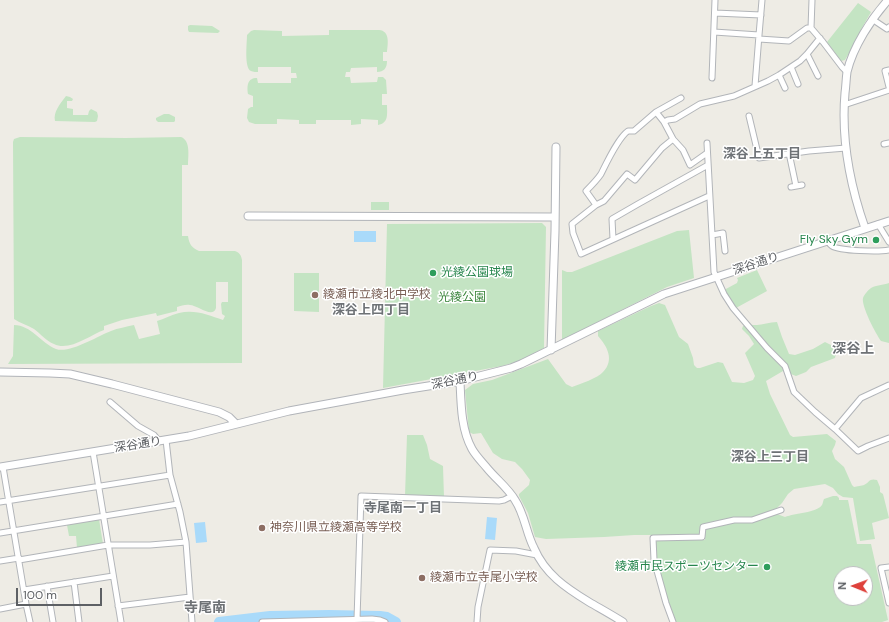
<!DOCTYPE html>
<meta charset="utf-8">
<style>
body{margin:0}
#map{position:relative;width:889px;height:622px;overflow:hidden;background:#eeece5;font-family:"DM Sans",sans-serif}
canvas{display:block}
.north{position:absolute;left:833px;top:566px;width:40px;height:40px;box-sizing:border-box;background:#fff;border:1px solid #bebfc1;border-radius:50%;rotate:271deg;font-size:11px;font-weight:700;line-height:16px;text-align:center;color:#5d6064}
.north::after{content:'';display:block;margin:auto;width:14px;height:18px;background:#de413b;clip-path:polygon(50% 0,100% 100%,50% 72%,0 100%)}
.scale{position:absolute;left:16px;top:588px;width:86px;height:18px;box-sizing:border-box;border:2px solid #5d6064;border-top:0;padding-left:5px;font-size:12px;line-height:14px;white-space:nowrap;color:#5d6064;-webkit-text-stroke:3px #fff;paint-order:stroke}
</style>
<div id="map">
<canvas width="889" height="622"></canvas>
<div class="north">N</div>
<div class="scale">100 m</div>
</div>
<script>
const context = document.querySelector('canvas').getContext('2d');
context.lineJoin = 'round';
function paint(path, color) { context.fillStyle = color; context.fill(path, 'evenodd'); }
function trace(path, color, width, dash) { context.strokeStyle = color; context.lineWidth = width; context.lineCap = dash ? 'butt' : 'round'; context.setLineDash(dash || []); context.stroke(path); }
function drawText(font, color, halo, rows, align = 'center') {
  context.font = font + ' "DM Sans","Noto Sans JP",sans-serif'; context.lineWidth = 3; context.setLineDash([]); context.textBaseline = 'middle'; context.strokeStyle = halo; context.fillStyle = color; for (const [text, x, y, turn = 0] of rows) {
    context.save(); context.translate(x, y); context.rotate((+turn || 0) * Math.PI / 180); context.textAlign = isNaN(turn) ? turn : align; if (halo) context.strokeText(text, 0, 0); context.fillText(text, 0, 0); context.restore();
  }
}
const green = new Path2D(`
 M858,3L871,12L862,28L855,43L845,60L841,61L827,42Z
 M190,25L212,26L220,31L218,33L189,32L188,30V26Z
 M254,30L282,31V36L329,35V30H379C390,31 388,43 387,52H383V61H387C387,68 384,72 377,72V67L351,68L350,72H346L345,77H350L351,83L377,82L378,77H383L386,80L387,94H382V105H387C387,114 389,123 378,125V120L361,119V124L351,125V120H316V124H299V120L277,119V124H255L249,122L247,118L248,109L251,107H253V96L248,94C247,86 247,78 257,78L258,83H291V78H297L296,73H291V67H258V72C257,72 253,72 251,71C244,68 247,43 247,35L251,31Z
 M66,96L70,97L73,99L72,101H67V108L73,109V115H88L89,111L91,109L97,112L98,116L97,121L95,122L55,121C53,112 60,104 66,96Z
 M164,114H169L175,117V121L174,122H158L156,120V118Z
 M20,137L126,138L181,137C191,141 188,156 188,165H182V236H188C189,244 192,248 199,251H235C240,253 241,255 242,260V363L8,364L13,356L14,325C31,325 41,343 56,349C69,354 98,336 111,331C118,328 126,327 134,325L139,339L160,334L157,321C164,319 171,315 179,313C194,309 209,315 223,320L225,316L222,314L221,304L222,302H228V282H216V308C213,319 197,305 190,305C186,304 181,306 177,307V311L157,316L156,313L122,320L104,326V330C90,335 69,352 54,344C46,341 41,334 34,329C27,325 20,323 14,319L13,142L14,139Z
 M371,202H389V210H371Z
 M542,223L546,227L544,348L519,361L502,366L383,388L387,224Z
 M689,230L694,278L667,287L562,340V270L567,272H572L677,231Z
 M757,270L767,291L736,308L724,290L737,283L738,280L737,278Z
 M294,273H319V312L294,311Z
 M889,283V343L881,341C876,334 861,306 863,298C864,295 868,290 871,288C876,285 883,285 889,283Z
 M659,303L665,305L679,337L688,344L693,358L694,365L697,368H700L718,362L723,363L732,382L744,383L753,380L755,376L745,353L754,344L749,336L742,329L743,326C749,324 751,325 757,325C762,325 770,322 777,322L782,337L789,354L795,355L813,349L825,342L831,345L836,353L835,358L811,367L806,372L796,376L783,371L766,381L770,394L790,435L793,437L827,434L836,441L835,445L832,451L835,459L844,467L852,485L854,487C857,486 862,486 864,485C870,482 869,478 877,480L880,487V492L883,494L889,518L872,523L875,539L860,541L853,498L843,497L838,494L833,488L825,484L794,489L788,494L782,503L776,509L751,518L735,517L703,524L699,535H634L604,537L546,539L535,537L528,513L519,496V494L529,485L530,480L522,469L515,462L502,459L493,453L481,433L473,434L469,432L465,390L473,384L492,380L548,359L566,384L572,387C580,384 598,378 603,372C615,360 607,346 598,336V331L651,306Z
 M407,435H423L427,445L430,459L443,466L444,497L405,496Z
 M833,496H837L839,498V500H848L857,544H871L888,620L882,622H676C665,596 657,570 655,543L658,540H705V530L707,526L736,522L750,523L777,514L785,517C795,513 816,513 822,505C823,503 823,501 824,499ZM841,574H865V598H841Z
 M99,519L103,544L77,548L76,536H69L67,525Z`);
const water = new Path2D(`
 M354,231H376V242H354Z
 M487,517L497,518L495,540L485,539Z
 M205,522L207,542L196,543L194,523Z`);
const river = new Path2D(`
 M219,622L270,616L329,615L380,616L387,617L396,622`);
const street = new Path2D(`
 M812,0L811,28L823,42L842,67L847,72
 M715,13L761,15
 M872,19L887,29L889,27
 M714,32L759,35L755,86
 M759,35L762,0
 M759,39L789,41L807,28H811
 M807,54L818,76
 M791,67L798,84
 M889,70L885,71L889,87
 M779,75L785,88
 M712,78L715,0
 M844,105L889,90
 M656,112L664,122L673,139L683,150L690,165L707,153
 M749,116L759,158L809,151L846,148
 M664,122L668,120L675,119L700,104L734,96L768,81L779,75L800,61L807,54L820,38
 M673,139L662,148L635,180L627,174L604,201L596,205L572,224L573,233L581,254L709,196
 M707,143L714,272L724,294L733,308L767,348L785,366L794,392L815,412L835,429L858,451L868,446L889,438
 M884,144L889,143
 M789,153L796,186
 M791,187L802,185
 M596,205L586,191C591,186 597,180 601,174C607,162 618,138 628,131H634L656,112L681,98
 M878,224L889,242
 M712,235L723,233L725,251
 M613,239L612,219L638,204L708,165
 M828,241C829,243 830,245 832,246C840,251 879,252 889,250
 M110,402L138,426L154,435L159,441
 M835,429L861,398L889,385
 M166,440L170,475L180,512L186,542L192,622
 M93,452L121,622
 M0,502L170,475
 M0,533L178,504
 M19,560L108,545H150L186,542
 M0,561L19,558
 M889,567L881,568L889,603
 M74,582L79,622
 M47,586L53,622
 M24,590L113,576
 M26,604L30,622
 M118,606L190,597
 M0,609L26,604L3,467
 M357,619L361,496L499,501L504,500L512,496
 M262,622L372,619L380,620L385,622
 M477,622L478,607L490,550L516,551L537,555
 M673,622L666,603L654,560L653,538L702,537L703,527L734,520H752L781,510`);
const secondary = new Path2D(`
 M248,216L555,217
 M865,228C850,185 841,139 845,93C846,86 846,79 847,72C853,47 871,19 888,0
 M551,350L555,231L556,147
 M0,372L50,373L70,374L112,384L219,412L229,417L236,424
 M460,381C461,404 461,429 472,449C476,456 482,462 487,468C496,479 508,488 515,500C525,515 526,533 534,548C545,574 566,588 589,602C601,609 612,615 623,622
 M0,467L189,436L289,411L403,390L460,381L511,368L521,364L664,294L889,221`);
const markers = [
 [876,240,4,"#2e9e5b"],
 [433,273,4,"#2e9e5b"],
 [315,295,4,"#8d6e63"],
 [262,528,4,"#8d6e63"],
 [767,567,4,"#2e9e5b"],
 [422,578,4,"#8d6e63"]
];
const leisureNames = [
 ["Fly Sky Gym",868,240],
 ["光綾公園球場",441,273,"left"],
 ["綾瀬市民スポーツセンター",759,567]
];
const streetNames = [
 ["深谷通り",756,264,-18],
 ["深谷通り",455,381,-11],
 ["深谷通り",138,445,-9]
];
const educationNames = [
 ["綾瀬市立綾北中学校",323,295],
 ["神奈川県立綾瀬高等学校",270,528],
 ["綾瀬市立寺尾小学校",430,578]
];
const parkNames = [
 ["光綾公園",462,298]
];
const neighbourhoodNames = [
 ["深谷上五丁目",762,155],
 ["深谷上四丁目",371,311],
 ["深谷上三丁目",770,458],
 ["寺尾南一丁目",403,509]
];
const quarterNames = [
 ["深谷上",853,349],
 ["寺尾南",205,608]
];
paint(green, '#c4e4c3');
paint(water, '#a9dafa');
trace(river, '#a9dafa', 10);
trace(street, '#b2b5b9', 7);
trace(secondary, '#b1b4b9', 9);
trace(street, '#fff', 5);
trace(secondary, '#fff', 7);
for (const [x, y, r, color] of markers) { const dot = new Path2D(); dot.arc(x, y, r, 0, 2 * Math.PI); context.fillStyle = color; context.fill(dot); trace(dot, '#fff', 1.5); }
drawText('12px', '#27864d', '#fff', leisureNames, 'right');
drawText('12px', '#5d6064', '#fff', streetNames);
drawText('12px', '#785e54', '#fff', educationNames, 'left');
drawText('12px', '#3b853c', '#fff', parkNames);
drawText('bold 13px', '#6e7276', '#fff', neighbourhoodNames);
drawText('bold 14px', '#6e7276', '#fff', quarterNames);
</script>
